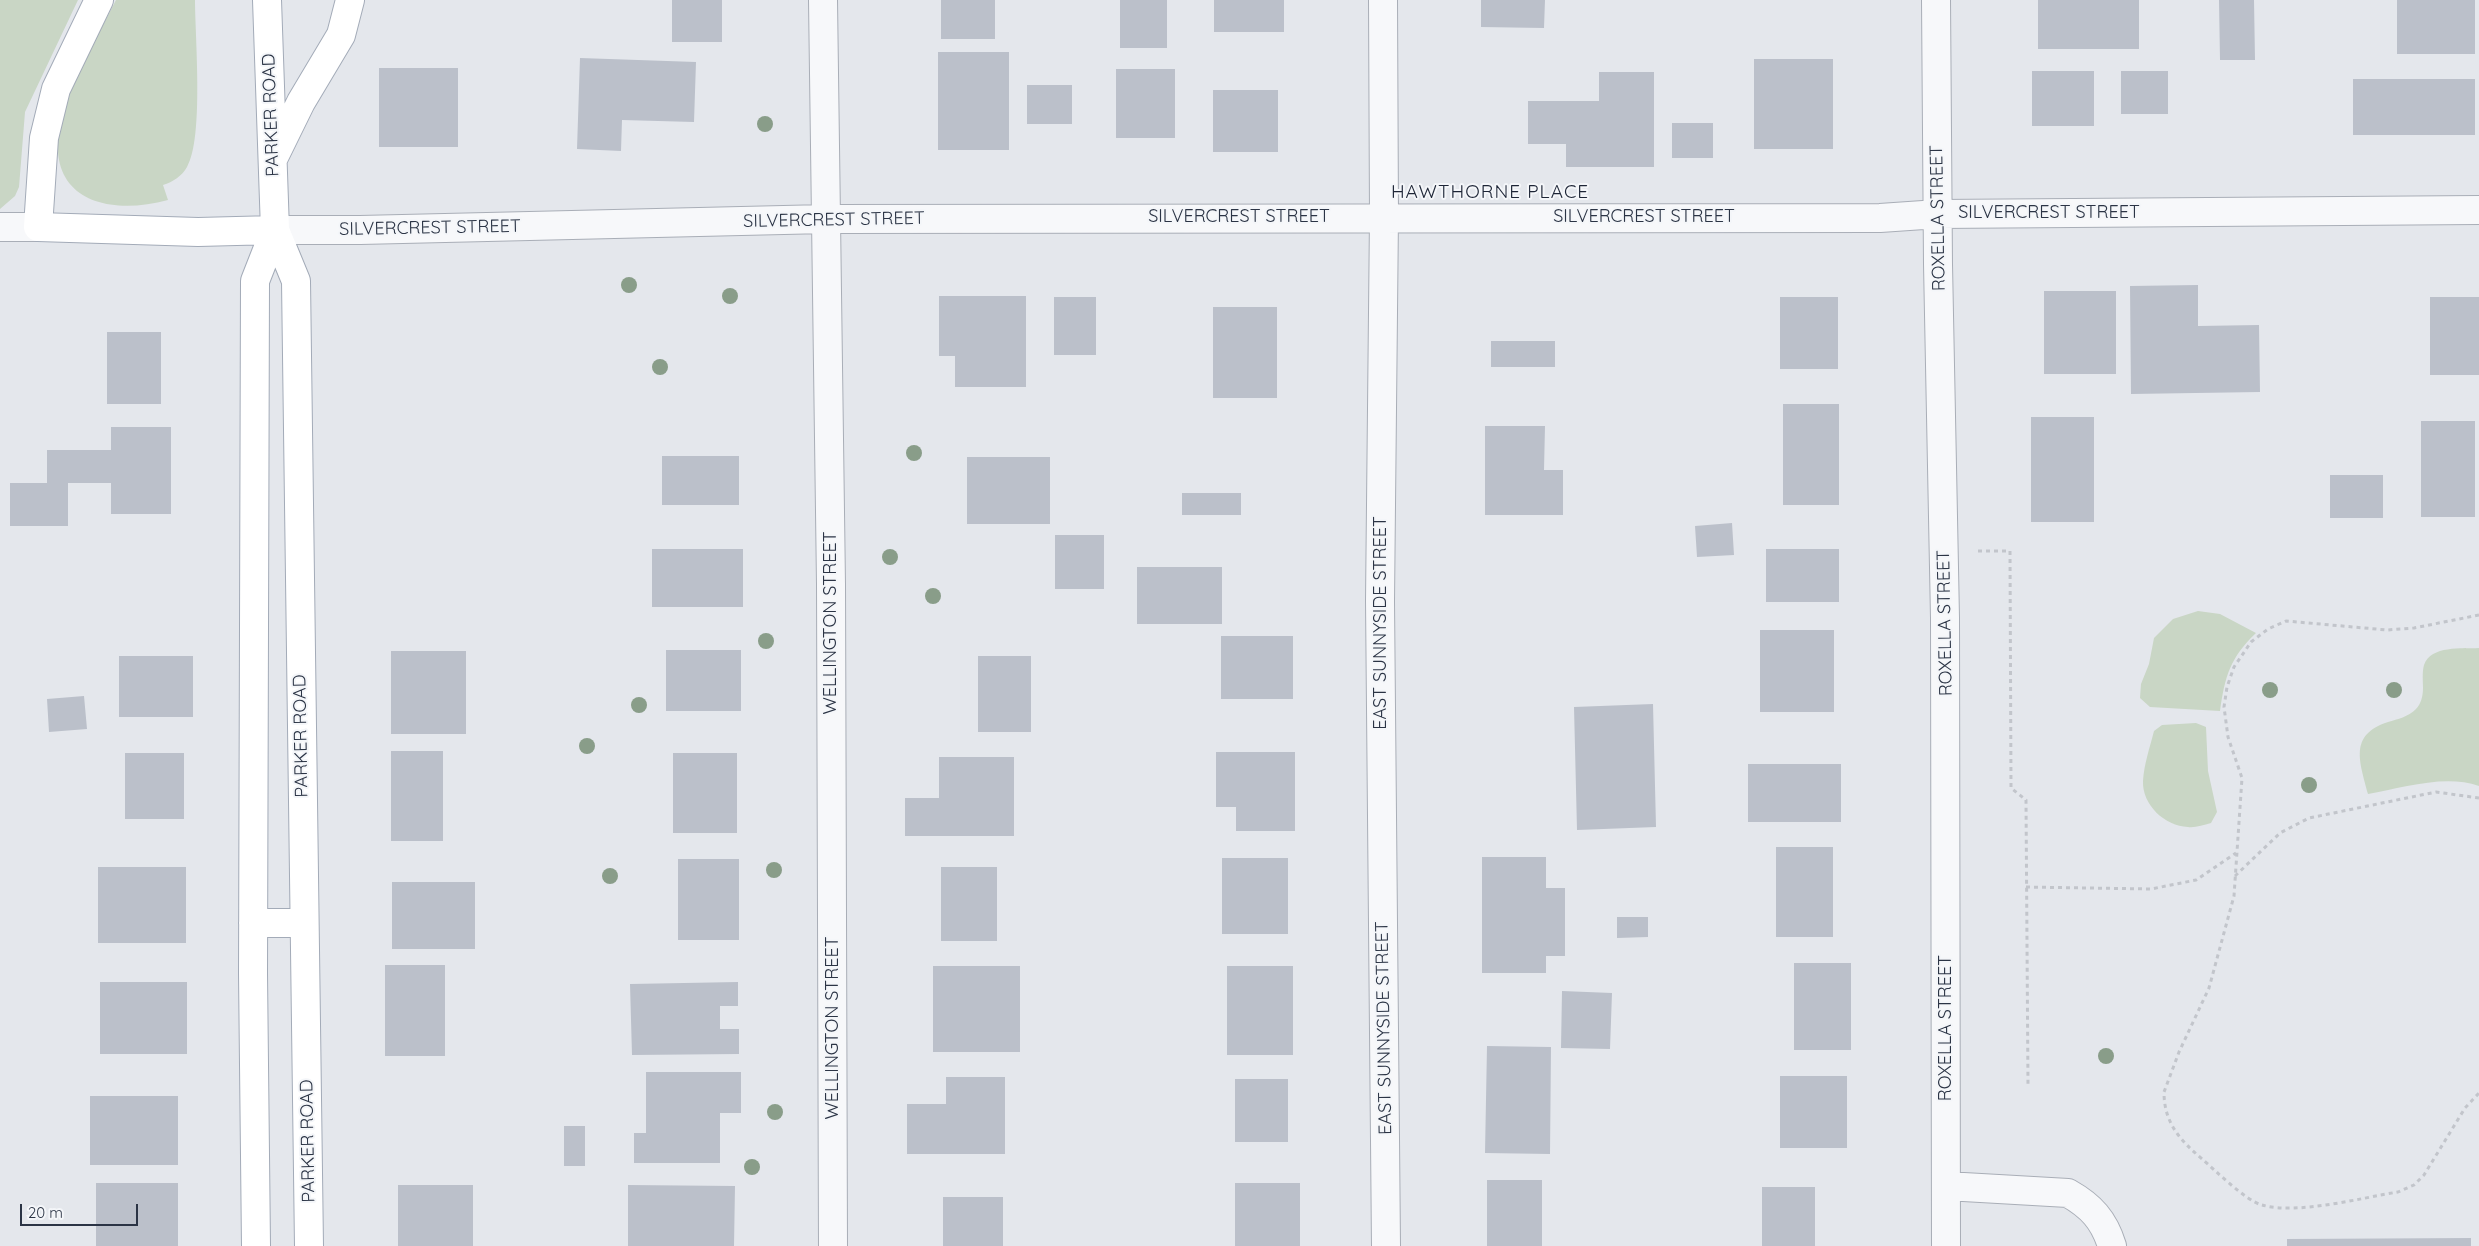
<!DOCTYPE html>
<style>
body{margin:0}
#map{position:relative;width:2479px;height:1246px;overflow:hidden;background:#e4e7ec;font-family:Quicksand,sans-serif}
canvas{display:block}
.scale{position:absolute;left:20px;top:1204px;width:118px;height:22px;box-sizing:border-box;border:2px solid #2b3445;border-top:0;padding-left:6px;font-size:15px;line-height:18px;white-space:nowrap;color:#2b3445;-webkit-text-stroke:4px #f4f6f9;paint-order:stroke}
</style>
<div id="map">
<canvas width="2479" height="1246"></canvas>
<div class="scale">20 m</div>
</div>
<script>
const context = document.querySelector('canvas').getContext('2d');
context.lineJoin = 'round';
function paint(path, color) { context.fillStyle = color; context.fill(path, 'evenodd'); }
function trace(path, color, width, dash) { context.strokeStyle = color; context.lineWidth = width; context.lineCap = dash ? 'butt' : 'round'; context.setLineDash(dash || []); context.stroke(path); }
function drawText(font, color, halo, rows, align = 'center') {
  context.font = font + ' Quicksand,sans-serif'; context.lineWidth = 4; context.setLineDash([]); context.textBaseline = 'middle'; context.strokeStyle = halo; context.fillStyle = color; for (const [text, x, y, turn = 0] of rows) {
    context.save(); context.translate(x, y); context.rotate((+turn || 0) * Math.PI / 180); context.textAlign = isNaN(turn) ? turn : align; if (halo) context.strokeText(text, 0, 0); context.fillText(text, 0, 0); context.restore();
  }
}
const green = new Path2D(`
 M0,0H78L25,112L19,187L15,196L0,209Z
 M116,0H195C195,37 204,138 187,167C182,176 173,182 163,185L168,200C105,217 43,198 61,121C63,113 64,103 68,95C81,63 100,31 116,0Z
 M2198,611L2220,614L2256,633C2230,658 2225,676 2220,711L2150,707L2140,698L2141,684L2149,664L2154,638L2173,619Z
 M2479,648V786C2445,774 2402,788 2368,794C2360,762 2348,735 2388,722C2398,719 2408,717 2416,709C2421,704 2423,696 2423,688C2423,681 2422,672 2424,665C2431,645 2462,649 2479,648Z
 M2196,723L2206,727L2208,771L2217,812L2211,823C2203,825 2195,828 2188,827C2165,826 2142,805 2143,781C2144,764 2150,747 2154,731L2162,725Z`);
const building = new Path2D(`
 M672,0H722V42H672Z
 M941,0H995V39H941Z
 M1120,0H1167V48H1120Z
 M1214,0H1284V32H1214Z
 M1481,0H1545L1544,28L1481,27Z
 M2038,0H2139V49H2038Z
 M2219,0H2254L2255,60H2220Z
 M2397,0H2475V54H2397Z
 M938,52H1009V150H938Z
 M580,58L696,62L694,122L622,120L621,151L577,149Z
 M1754,59H1833V149H1754Z
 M379,68H458V147H379Z
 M1116,69H1175V138H1116Z
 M2032,71H2094V126H2032Z
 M2121,71H2168V114H2121Z
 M1599,72H1654V167H1566V144H1528V101H1599Z
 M2353,79H2475V135H2353Z
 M1027,85H1072V124H1027Z
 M1213,90H1278V152H1213Z
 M1672,123H1713V158H1672Z
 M2198,285V326L2259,325L2260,392L2131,394L2130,286Z
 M2044,291H2116V374H2044Z
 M939,296H1026V387H955V356H939Z
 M1054,297H1096V355H1054Z
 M1780,297H1838V369H1780Z
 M2430,297H2479V375H2430Z
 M1213,307H1277V398H1213Z
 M107,332H161V404H107Z
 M1491,341H1555V367H1491Z
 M1783,404H1839V505H1783Z
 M2031,417H2094V522H2031Z
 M2421,421H2475V517H2421Z
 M1485,426H1545L1544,470H1563V515H1485Z
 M111,427H171V514H111V483H68V526H10V483H47V450H111Z
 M662,456H739V505H662Z
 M967,457H1050V524H967Z
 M2330,475H2383V518H2330Z
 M1182,493H1241V515H1182Z
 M1732,523L1734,555L1697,557L1695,526Z
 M1055,535H1104V589H1055Z
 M652,549H743V607H652Z
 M1766,549H1839V602H1766Z
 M1137,567H1222V624H1137Z
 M1760,630H1834V712H1760Z
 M1221,636H1293V699H1221Z
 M666,650H741V711H666Z
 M391,651H466V734H391Z
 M119,656H193V717H119Z
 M978,656H1031V732H978Z
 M84,696L87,729L49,732L47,699Z
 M1653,704L1656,827L1577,830L1574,707Z
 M391,751H443V841H391Z
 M1216,752H1295V831H1236V807H1216Z
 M125,753H184V819H125Z
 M673,753H737V833H673Z
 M939,757H1014V836H905V798H939Z
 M1748,764H1841V822H1748Z
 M1776,847H1833V937H1776Z
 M1482,857H1546V888H1565V956H1546V973H1482Z
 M1222,858H1288V934H1222Z
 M678,859H739V940H678Z
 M98,867H186V943H98Z
 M941,867H997V941H941Z
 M392,882H475V949H392Z
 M1617,917H1648V937L1617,938Z
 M1794,963H1851V1050H1794Z
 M385,965H445V1056H385Z
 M933,966H1020V1052H933Z
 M1227,966H1293V1055H1227Z
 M100,982H187V1054H100Z
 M738,982V1006H720V1029H739V1054L632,1055L630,984Z
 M1562,991L1612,993L1610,1049L1561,1048Z
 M1487,1046L1551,1047L1550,1154L1485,1153Z
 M646,1072H741V1113H720V1163H634V1133H646Z
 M1780,1076H1847V1148H1780Z
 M946,1077H1005V1154H907V1104H946Z
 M1235,1079H1288V1142H1235Z
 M90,1096H178V1165H90Z
 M564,1126H585V1166H564Z
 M1487,1180H1542V1246H1487Z
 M96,1183H178V1246H96Z
 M1235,1183H1300V1246H1235Z
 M398,1185H473V1246H398Z
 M628,1185L735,1186L734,1246H628Z
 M1762,1187H1815V1246H1762Z
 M943,1197H1003V1246H943Z
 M2471,1238V1246H2287V1239Z`);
const path = new Path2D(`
 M1978,551H2010L2011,788L2026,800L2028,1085
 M2479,615L2414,628L2387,630L2286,621L2268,629L2251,642L2234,667L2227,687L2224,707L2228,737L2242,778L2234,896L2209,988L2179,1052L2164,1092C2164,1123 2180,1140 2202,1159C2215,1170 2246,1201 2262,1205C2298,1215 2360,1198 2398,1192L2414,1185L2424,1175L2465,1108L2479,1093
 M2235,876L2280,833L2309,818L2436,792L2479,798
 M2026,887L2151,889L2196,880L2236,853`);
const minor = new Path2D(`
 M823,0L831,584L833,1246
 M1383,0L1384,216L1380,601L1386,1246
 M1936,0L1938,264L1945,618L1946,1246
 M0,227H38
 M275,230H360L826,219L1880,218L1938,214L2479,210
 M1946,1186L2068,1193C2091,1206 2104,1220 2112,1246`);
const major = new Path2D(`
 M99,0L56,89L44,138L38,227L198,232L275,230
 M267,0L275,230L296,281L309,1246
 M274,157L301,102L341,35L350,0
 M253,923H304
 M256,1246L253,973L255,281L275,230`);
const trees = [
 [765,124],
 [629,285],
 [730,296],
 [660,367],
 [914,453],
 [890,557],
 [933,596],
 [766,641],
 [2270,690],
 [2394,690],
 [639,705],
 [587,746],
 [2309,785],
 [774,870],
 [610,876],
 [2106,1056],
 [775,1112],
 [752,1167]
];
const streetNames = [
 ["PARKER ROAD",271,115,-92],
 ["SILVERCREST STREET",2049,213],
 ["SILVERCREST STREET",1239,217],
 ["SILVERCREST STREET",1644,217],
 ["ROXELLA STREET",1938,218,-91],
 ["SILVERCREST STREET",834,220,-1],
 ["SILVERCREST STREET",430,228,-1],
 ["WELLINGTON STREET",831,623,-90],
 ["EAST SUNNYSIDE STREET",1381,623,-90],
 ["ROXELLA STREET",1945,623,-91],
 ["PARKER ROAD",301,736,-91],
 ["WELLINGTON STREET",833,1028,-90],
 ["EAST SUNNYSIDE STREET",1384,1028,-91],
 ["ROXELLA STREET",1946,1028,-90],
 ["PARKER ROAD",308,1141,-91]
];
const neighbourhoodNames = [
 ["HAWTHORNE PLACE",1490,192]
];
paint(green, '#c9d6c5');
paint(building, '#bbc0ca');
trace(minor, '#a9aeb7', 30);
trace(major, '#a3abb8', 30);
trace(path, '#c2c5cb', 3, [4, 4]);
trace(minor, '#f7f8fa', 28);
trace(major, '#fff', 28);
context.fillStyle = '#899d89';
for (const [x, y] of trees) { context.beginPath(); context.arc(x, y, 8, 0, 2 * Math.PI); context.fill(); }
drawText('18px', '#2b3445', '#f4f6f9', streetNames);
context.letterSpacing = '1px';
drawText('19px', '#1d2536', '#f4f6f9', neighbourhoodNames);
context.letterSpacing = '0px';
</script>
